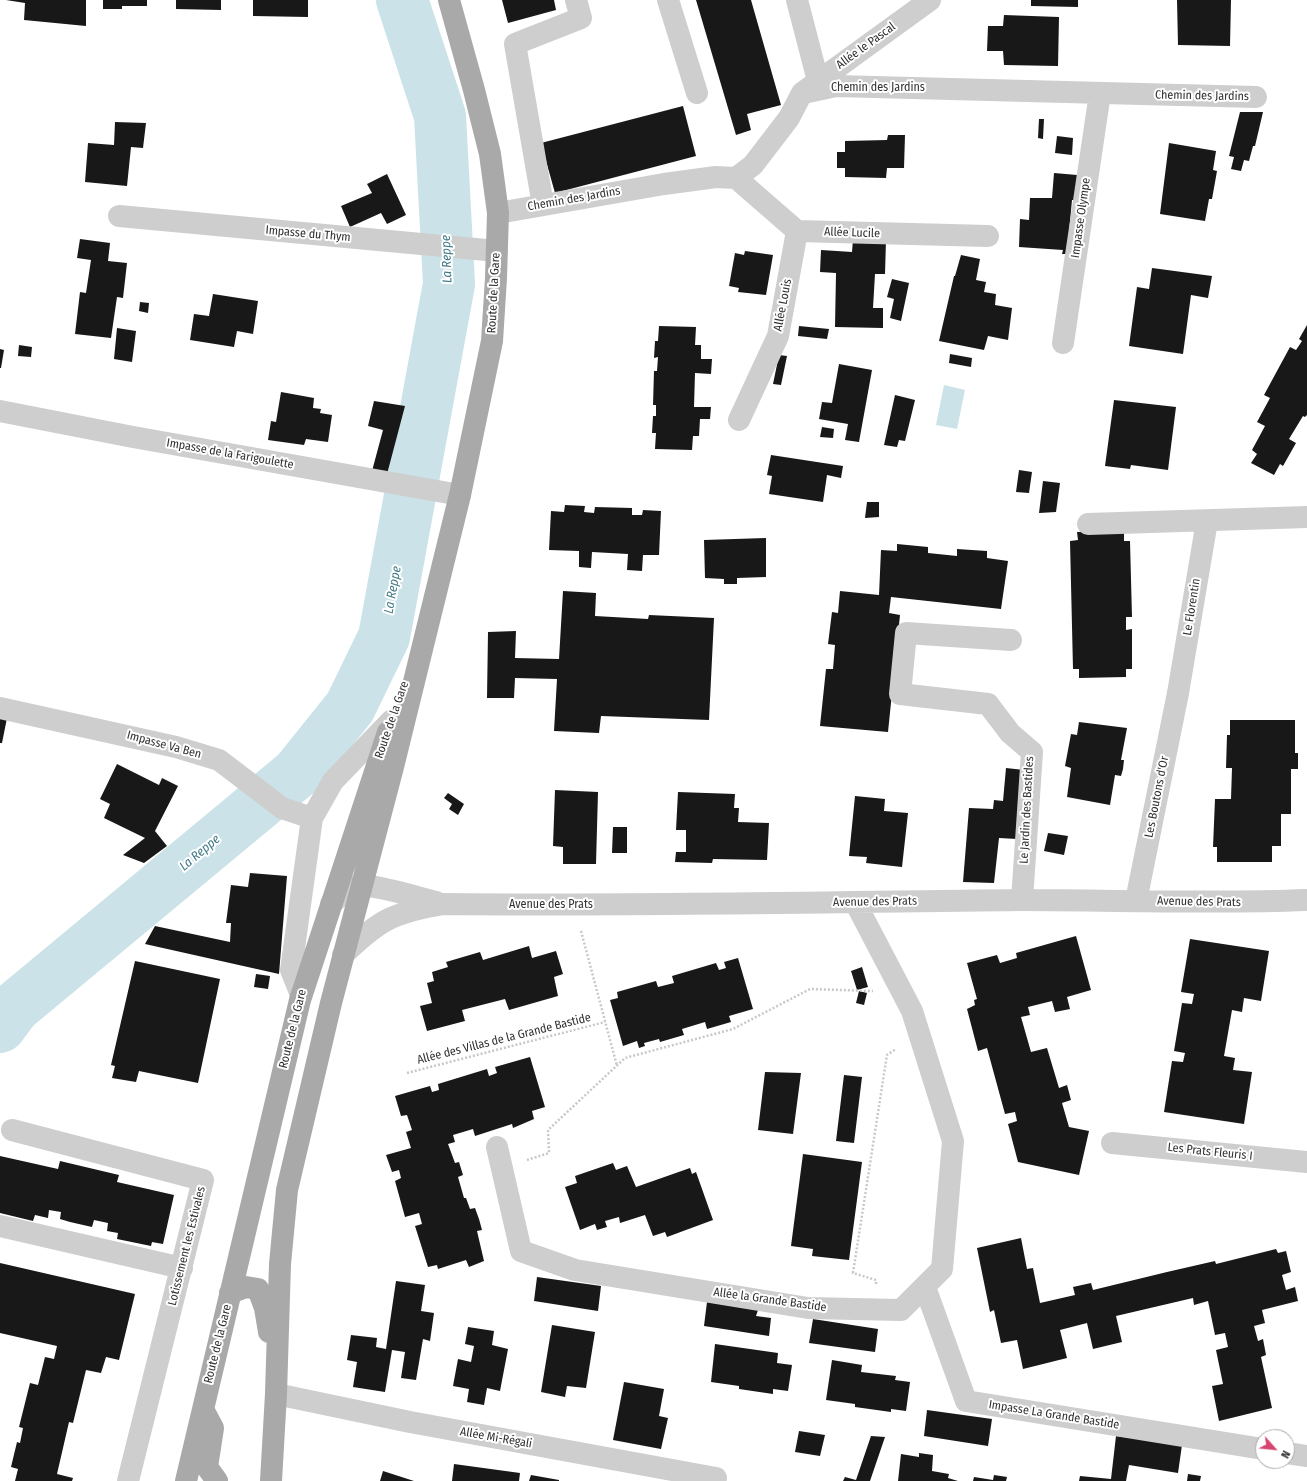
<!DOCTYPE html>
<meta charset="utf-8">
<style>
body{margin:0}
#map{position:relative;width:1307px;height:1481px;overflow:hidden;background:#fff;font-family:"Fira Sans Condensed",sans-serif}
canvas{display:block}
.north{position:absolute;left:1255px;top:1429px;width:40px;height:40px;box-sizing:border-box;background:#fff;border:1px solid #adadad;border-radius:50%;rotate:117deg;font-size:11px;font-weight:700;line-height:16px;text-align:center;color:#313131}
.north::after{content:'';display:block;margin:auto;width:14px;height:18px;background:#d5456f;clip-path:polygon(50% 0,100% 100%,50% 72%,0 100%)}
</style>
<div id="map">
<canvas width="1307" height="1481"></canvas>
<div class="north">N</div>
</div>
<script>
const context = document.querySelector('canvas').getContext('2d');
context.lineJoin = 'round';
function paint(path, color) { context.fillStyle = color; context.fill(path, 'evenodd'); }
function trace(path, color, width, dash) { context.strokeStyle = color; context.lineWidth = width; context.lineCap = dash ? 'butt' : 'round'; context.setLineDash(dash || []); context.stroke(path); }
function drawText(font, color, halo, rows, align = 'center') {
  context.font = font + ' "Fira Sans Condensed",sans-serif'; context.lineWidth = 4; context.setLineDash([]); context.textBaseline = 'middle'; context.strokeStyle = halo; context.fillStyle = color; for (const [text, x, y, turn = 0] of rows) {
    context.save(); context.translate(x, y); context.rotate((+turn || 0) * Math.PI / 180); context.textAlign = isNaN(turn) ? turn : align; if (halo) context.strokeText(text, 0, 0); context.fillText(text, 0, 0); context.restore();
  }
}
const water = new Path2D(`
 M944,385L965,390L957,429L936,425Z`);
const river = new Path2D(`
 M0,1027L15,1007L297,773L350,707L384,637L449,284L440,116L402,0`);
const building = new Path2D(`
 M6,0H86V26L24,20L25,3Z
 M103,0H147V6H122V9H103Z
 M176,0H221V10L176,9Z
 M253,0H308V17L253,16Z
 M502,0H554L556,10L508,23Z
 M696,0H751L781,105L747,114L751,130L736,135Z
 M1031,0H1078V7L1031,6Z
 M1177,0H1231L1230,46L1178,45Z
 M1004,15L1059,17L1058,66L1004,65L1003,51H987L988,26H1003Z
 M683,106L696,156L555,193L541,143Z
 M1240,112H1263L1255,146H1253L1249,161L1244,160L1241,171L1231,169L1234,157L1229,156Z
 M1039,119H1044L1043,139L1038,138Z
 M115,122L146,123L143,148L131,147L127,186L85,182L88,143L114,145Z
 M888,135H905L904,168H887L886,178L845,177V168H837V152H845V141L887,140Z
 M1057,136L1073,138L1072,155L1055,153Z
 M1169,143L1216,151L1213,170L1217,171L1212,199H1209L1205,221L1160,214Z
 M1054,173L1077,175L1076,200H1072L1067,254H1062L1063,250L1019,247L1020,219L1029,220L1030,198H1052Z
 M387,174L406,215L387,224L381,213L350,227L341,206L372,193L367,184Z
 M80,239L110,243L108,261L127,263L123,298L117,297L111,338L75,334L80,292L86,293L91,260L77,258Z
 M853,239L886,240L885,274H875L873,308H883V328L835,327L836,273L820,272L821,250L852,252Z
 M745,251L773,255L766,295L738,292L739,288L729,286L735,253L744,255Z
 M961,255L980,259L976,280L986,282L984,292L996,294L995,305L1012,308L1008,340L988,336L984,350L939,341L954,276H955Z
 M1152,268L1212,276L1208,298L1191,295L1183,354L1129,346L1137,287L1149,289Z
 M892,279L909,283L901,321L890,318L894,299L887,297Z
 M213,294L258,301L253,334L237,331L234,347L190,340L194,314L209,316Z
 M140,302L149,303L148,313L139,311Z
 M1307,325V415L1305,417L1303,416L1289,439L1296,443L1283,466L1280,464L1274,475L1251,463L1257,454L1252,450L1265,426L1257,422L1270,398L1264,395L1290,347L1296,350L1302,341L1299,339Z
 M659,326L696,327L695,345H701V359H712L711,374L695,373L694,407H711L710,419H700L699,436H693L692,450L655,449L656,433H652L653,416H656V405H653L654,371H657L658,357L654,358L655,341H658Z
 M799,326L829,329L827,339L798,336Z
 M117,328L136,331L132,362L114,359Z
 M19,345L32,347L31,357L18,356Z
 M0,349L4,350L1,368H0Z
 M950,354L972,358L971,367L949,363Z
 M779,355L787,356L781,385L773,384Z
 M839,364L872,370L859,442L845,440L848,424L819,419L822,402L832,403Z
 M281,392L314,398L313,408L321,409L320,413L332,415L328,442L306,439L304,445L268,440L271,421L276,422Z
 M895,395L915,400L905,441L899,440L897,447L884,445Z
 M1114,400L1176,407L1168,470L1131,465L1130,469L1105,466Z
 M374,401L405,406L386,478L372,471L383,430L368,426Z
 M822,427L834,429L833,438L820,437Z
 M771,455L843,466L841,478L827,475L823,502L769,494L772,476L767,475Z
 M1019,470L1032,472L1029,493L1016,492Z
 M1043,481L1060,483L1056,512L1039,513Z
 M867,502H879V517L865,518Z
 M565,505L585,506L584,512L594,513L595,507L632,508V515H642L643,510L661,511L659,555H643L642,571L627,570L628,554L592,552L591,568L579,567V551L549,550L551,511L564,512Z
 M1124,531V541H1130L1132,617H1126V630L1132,629V669H1126V677L1079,678V669H1073L1070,541L1078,540L1077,532Z
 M766,538V577L737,578V584H724V579L705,578L704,540Z
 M897,544L928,547V553L957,556V549L987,551V558L1008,561L1001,609L891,597L889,613L900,615L888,732L820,726L826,669H833L835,645L828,644L832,612L838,613L840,591L879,595L881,550L897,551Z
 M563,591L596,593L595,616L648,619L649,615L714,618L709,720L601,716L599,733L554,731L557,679L515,678L514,698H487L488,632L516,631L515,658L559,659Z
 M0,716L7,718L2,743H0Z
 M1230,720H1295V753H1298V769H1291V814H1281V846H1272V862H1217V847H1213L1215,799H1231L1232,768H1226L1227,735H1230Z
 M1079,722L1127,728L1121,760H1124L1123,769L1121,776L1115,775L1110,805L1067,797L1071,768L1065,766L1071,734L1077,735Z
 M117,764L159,785L162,778L178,786L155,831L167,846L144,863L123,855L145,838L104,818L110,804L100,799Z
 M1006,768L1024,770L1017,839L999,838L994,883L963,882L969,808L993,809L994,800L1003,801Z
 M555,790L598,792L596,864H563V847L553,846Z
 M678,792L735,794L734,808H739L738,822L769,823L767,860L713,859L712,863L675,862L676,852H686V830H676Z
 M448,793L464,804L458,815L449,809L452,804L444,798Z
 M855,796L885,799L884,811L908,813L902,867L866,863L867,857L849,856Z
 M613,827H627V853H612Z
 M1048,833L1068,836L1064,855L1044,851Z
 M250,873L287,876L279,974L145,944L155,926L230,942L231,923H226L231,885L248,887Z
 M1076,936L1091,990L1067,997L1070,1009L1055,1012L1052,1001L1028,1007L1030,1015L1021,1017L1031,1052L1047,1048L1059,1088L1067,1085L1071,1100L1062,1103L1069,1127L1089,1131L1079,1175L1018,1162L1008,1124L1017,1121L1015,1112L1005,1114L987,1048L978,1051L967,1009L975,1005L974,1000L977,999L967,963L997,955L1000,963L1017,958L1016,953Z
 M1190,939L1269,951L1261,1001L1244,998L1242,1012L1232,1010L1224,1056L1235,1058L1233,1070L1252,1072L1244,1124L1164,1112L1172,1061L1183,1062L1185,1053L1174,1051L1182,1003L1192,1004L1194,994L1181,992Z
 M529,946L532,958L556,951L563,974L554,977L558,996L509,1010L505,999L462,1010L465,1021L427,1031L420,1006L432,1003L427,983L434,981L432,972L448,967L446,962L480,952L483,960Z
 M738,958L753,1009L729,1016L731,1022L707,1029L705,1022L682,1029L684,1035L660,1042L659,1039L644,1043L645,1046L639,1048L637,1041L623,1046L610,1000L618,998L617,992L656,981L658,987L674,983L672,976L716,963L719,970L726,968L724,962Z
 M135,961L220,979L198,1083L139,1071L136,1082L112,1078L115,1066L111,1065Z
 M862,967L868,987L857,990L851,971Z
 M256,974L270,976L268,989L254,987Z
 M859,991L867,993L864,1005L856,1003Z
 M530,1057L545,1107L532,1111L534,1119L513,1128L512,1124L475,1136L473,1129L453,1135L455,1142L448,1144L455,1163L459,1162L463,1175L458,1177L464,1198H466L470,1209L475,1208L479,1219L482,1230L477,1231L484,1261L469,1267L466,1260L438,1269L437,1265L428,1267L415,1226L422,1224L419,1213L405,1217L395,1181L401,1178L399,1170L392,1172L386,1155L411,1148L406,1132L412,1130L407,1115L401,1116L395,1096L430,1086L432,1092L439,1090L438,1084L487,1069L489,1076L497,1073L495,1067Z
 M765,1072L801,1073L793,1134L758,1130Z
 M844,1075L862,1077L854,1143L836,1141Z
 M803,1154L862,1162L849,1260L812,1256L813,1249L791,1246Z
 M0,1156L58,1169L60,1161L119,1175L117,1182L174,1195L163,1244L152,1242L151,1246L117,1239L118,1233L107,1231L108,1223L94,1220L92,1227L70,1222L60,1219L61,1212L49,1210L48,1218L35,1215L33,1221L0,1213Z
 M613,1163L616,1170L627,1166L636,1187L690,1168L692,1174L696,1172L713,1220L667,1237L665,1232L653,1236L645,1215L620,1223L619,1217L605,1221L607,1227L597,1230L595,1224L580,1230L565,1187L577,1183L575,1176Z
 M1021,1238L1027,1269L1033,1268L1040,1303L1075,1295L1073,1287L1091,1283L1093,1290L1167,1272L1215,1261L1216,1264L1276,1249L1278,1253L1286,1251L1291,1272L1282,1275L1286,1290L1295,1287L1298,1301L1262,1310L1265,1323L1254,1326L1258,1341L1263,1339L1266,1355L1261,1357L1272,1408L1219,1421L1212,1386L1223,1384L1216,1350L1228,1347L1225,1333L1215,1335L1208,1301L1194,1305L1193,1298L1116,1316L1122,1342L1093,1349L1087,1323L1060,1330L1067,1358L1023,1369L1017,1340L1001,1343L994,1310L990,1312L977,1248Z
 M0,1263L135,1294L119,1360L106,1357L101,1373L86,1370L73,1423L69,1422L57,1474L73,1478L72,1481H15L18,1469L11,1467L17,1442L20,1443L23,1428L19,1427L30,1383L38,1385L45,1357L54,1359L57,1346L0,1333Z
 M537,1277L601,1286L598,1311L534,1301Z
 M396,1281L425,1285L421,1311L434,1313L430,1341L423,1339L416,1380L401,1378L405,1352L392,1350L385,1392L353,1387L357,1362L347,1360L351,1335L377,1338L376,1347L386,1349Z
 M707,1302L758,1310L756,1316L771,1318L769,1336L704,1326Z
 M813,1319L878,1329L875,1352L809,1343Z
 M552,1325L595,1332L586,1388L567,1386L565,1397L541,1392Z
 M468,1327L494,1331L492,1345L508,1349L500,1391L487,1388L484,1405L467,1402L469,1389L453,1386L458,1359L471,1362L474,1346L465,1344Z
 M715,1344L778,1353L777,1363L792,1365L788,1391L773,1389V1394L739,1389V1386L711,1382Z
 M832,1360L862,1365L861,1372L896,1376L895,1380L910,1382L906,1411L891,1409V1412L855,1407V1404L826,1400Z
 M624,1382L664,1389L659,1416L668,1418L661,1449L613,1440Z
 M927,1410L992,1419L988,1446L924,1436Z
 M799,1431L825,1435L820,1456L795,1452Z
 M871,1436L885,1437L870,1481H843L845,1477L856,1480Z
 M1116,1436L1182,1445L1178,1473L1129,1465L1126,1481H1079L1080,1476L1111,1479Z
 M919,1453L933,1455L932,1471L949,1474L948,1478L958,1481H898L901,1454L919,1457Z
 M454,1464L520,1473L519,1481H452Z
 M383,1471L414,1481H380Z
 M1188,1474L1201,1476L1200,1481H1187Z
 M531,1475L559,1480V1481H529Z
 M994,1475L1007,1477L1006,1481H973L974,1477L993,1480Z`);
const path = new Path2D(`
 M581,931L617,1066
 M407,1073L605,1022
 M527,1160L549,1153L548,1130L625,1058L733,1029L810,989L873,991
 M876,1284V1280L853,1273L887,1055L896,1049`);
const minor = new Path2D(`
 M668,0L697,93
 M797,0L818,81
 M808,92L836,86L1256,97
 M736,178L797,231L988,236
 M543,205L515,44L581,18L576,0
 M498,213L664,184L716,177L736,178L753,165L789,118L802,93L930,0
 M119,216L497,251
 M1063,343L1100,93
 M0,411L133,437L460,495
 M739,420L778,336L797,231
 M1088,524L1307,517
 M1011,640L906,633L900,694L988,704L1010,733L1032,752L1022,900
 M0,708L176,747L219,760L282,808L312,818
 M1136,901L1178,693L1207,521
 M331,904C337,899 344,892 351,888C365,880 419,898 436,902
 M343,955C380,919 393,913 443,904C636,906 828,902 1021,900C1116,900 1212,904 1307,900
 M301,995L291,970L312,818L333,781L392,720
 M12,1130L203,1180L128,1481
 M1112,1143L1307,1162
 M497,1147L521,1251L575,1270L808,1308L901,1310L942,1269L953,1141L912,1011L855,902
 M0,1226L182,1268
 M925,1287L966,1401L1263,1449
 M276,1394L410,1422L716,1478
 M1287,1453L1307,1456`);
const major = new Path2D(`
 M230,1293L246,1287L258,1289L265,1308L269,1332
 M205,1413L213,1428L207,1467L217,1481
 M186,1481L300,1000L388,732
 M271,1481L276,1394L280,1264L287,1190L331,1003L393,767L460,495L492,341L496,278L498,213L490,154L474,90L449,0`);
const streetNames = [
 ["Allée le Pascal",866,46,-36],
 ["Chemin des Jardins",878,88],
 ["Chemin des Jardins",1202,96,1],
 ["Chemin des Jardins",574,199,-10],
 ["Impasse Olympe",1081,218,-82],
 ["Allée Lucile",852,233,2],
 ["Impasse du Thym",308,234,5],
 ["Route de la Gare",494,293,-87],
 ["Allée Louis",783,305,-79],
 ["Impasse de la Farigoulette",230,454,10],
 ["Le Florentin",1192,607,-81],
 ["Route de la Gare",392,720,-71],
 ["Impasse Va Ben",164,745,15],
 ["Les Boutons d'Or",1157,797,-79],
 ["Le Jardin des Bastides",1027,810,-87],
 ["Avenue des Prats",875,902,-1],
 ["Avenue des Prats",1199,902,1],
 ["Avenue des Prats",551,905],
 ["Route de la Gare",293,1029,-76],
 ["Allée des Villas de la Grande Bastide",504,1039,-14],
 ["Les Prats Fleuris I",1210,1152,6],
 ["Lotissement les Estivales",187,1246,-76],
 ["Allée la Grande Bastide",770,1300,8],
 ["Route de la Gare",218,1344,-76],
 ["Impasse La Grande Bastide",1054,1415,9],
 ["Allée Mi-Régali",496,1438,10]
];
const waterNames = [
 ["La Reppe",447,259,-92],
 ["La Reppe",393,590,-80],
 ["La Reppe",200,853,-40]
];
paint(water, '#cbe3e8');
trace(river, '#cbe3e8', 52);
paint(building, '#181818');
trace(path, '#c8c8c8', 2.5, [2, 2]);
trace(minor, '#cecece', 22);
trace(major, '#a9a9a9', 22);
drawText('12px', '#313131', '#fff', streetNames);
drawText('italic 13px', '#427a86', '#fff', waterNames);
</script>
